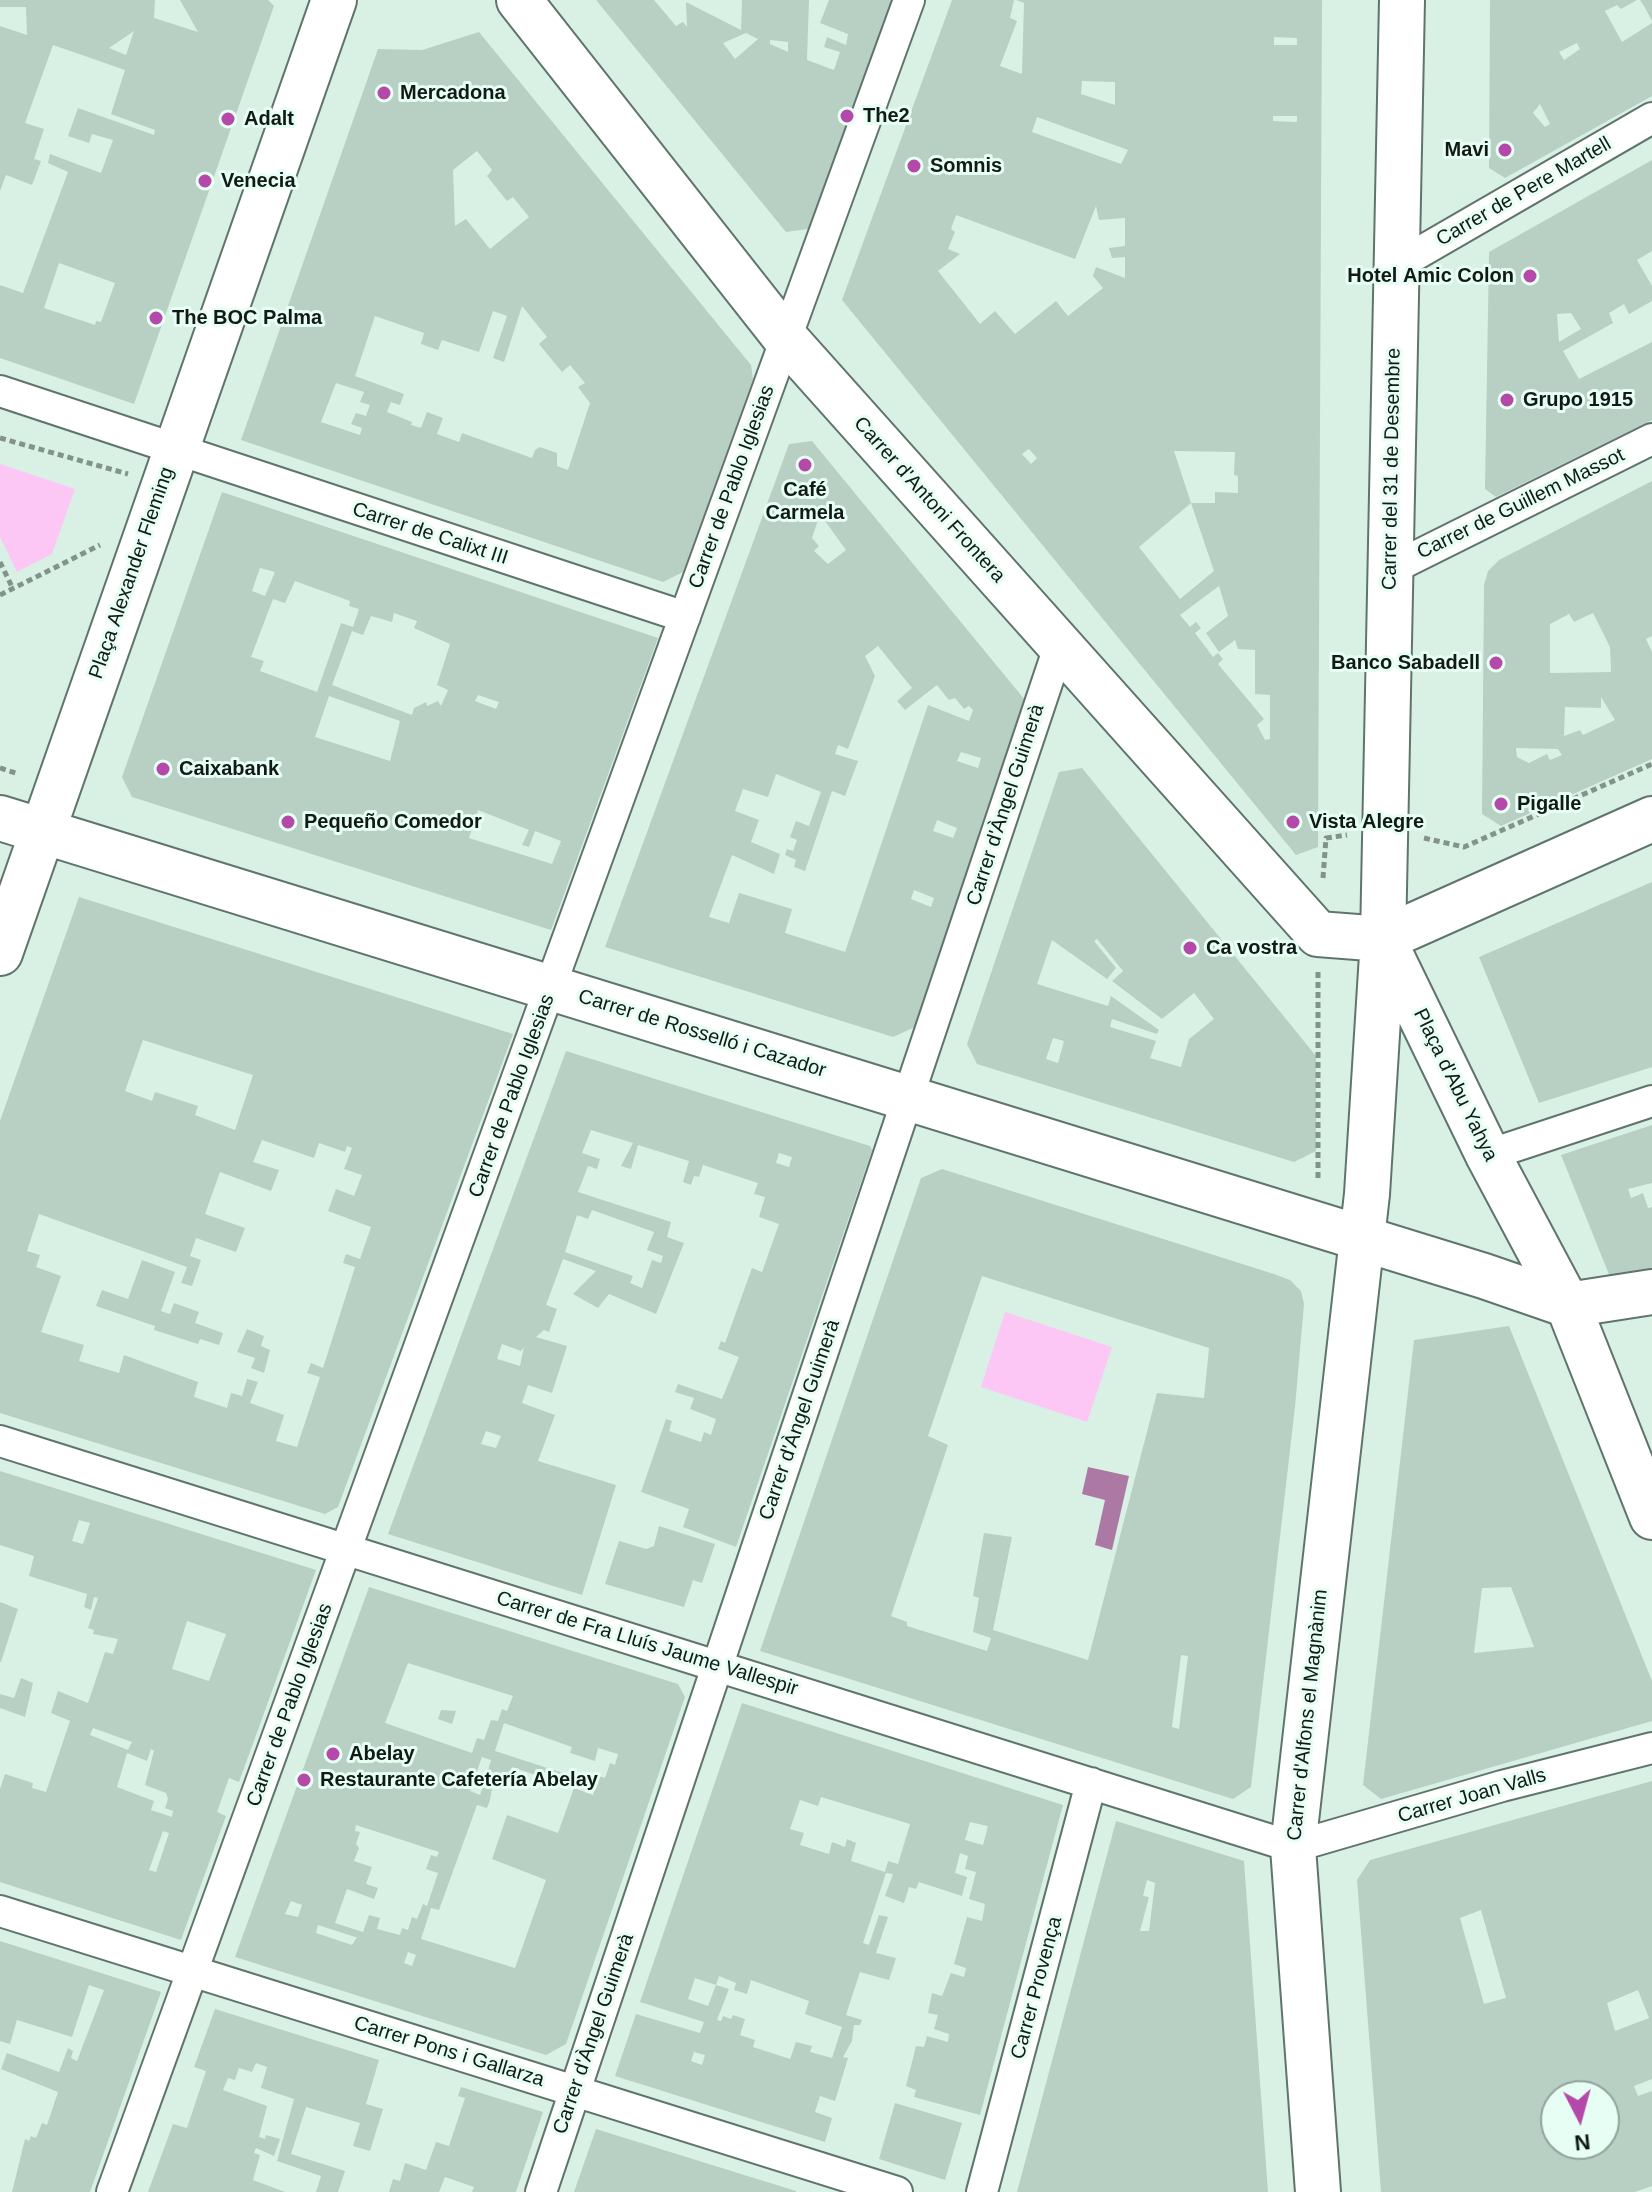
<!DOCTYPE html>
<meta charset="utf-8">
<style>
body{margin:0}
#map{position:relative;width:1652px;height:2192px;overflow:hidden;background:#d9f1e5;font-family:Arial,sans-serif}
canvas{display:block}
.north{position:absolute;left:1540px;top:2080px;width:80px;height:80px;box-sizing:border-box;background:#e6fef3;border:2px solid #91a39b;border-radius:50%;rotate:174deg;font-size:22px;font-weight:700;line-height:32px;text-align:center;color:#111a16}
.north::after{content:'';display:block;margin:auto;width:28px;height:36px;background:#b449aa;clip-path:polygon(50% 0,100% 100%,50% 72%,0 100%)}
</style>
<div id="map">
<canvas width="1652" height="2192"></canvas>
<div class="north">N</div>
</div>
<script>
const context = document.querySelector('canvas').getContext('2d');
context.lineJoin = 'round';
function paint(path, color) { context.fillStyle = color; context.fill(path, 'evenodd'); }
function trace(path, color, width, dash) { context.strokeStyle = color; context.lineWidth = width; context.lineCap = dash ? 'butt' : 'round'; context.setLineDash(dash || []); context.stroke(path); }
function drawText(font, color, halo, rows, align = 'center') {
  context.font = font + ' Arial,sans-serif'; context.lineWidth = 6; context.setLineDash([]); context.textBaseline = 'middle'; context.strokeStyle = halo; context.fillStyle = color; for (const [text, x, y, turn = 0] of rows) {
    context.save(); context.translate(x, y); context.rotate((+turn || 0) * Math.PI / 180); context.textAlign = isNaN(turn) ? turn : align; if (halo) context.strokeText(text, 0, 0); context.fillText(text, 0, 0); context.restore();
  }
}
const green = new Path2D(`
 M0,464L75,489L52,554L17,572L0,537Z
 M1005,1312L1112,1347L1087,1422L981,1387Z`);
const water = new Path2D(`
 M1088,1467L1129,1476L1112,1550L1095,1545L1105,1500L1082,1494Z`);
const building = new Path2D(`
 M0,0H155L154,18L198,32L180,0H268L274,6L134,404L0,358V285L23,293L68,172L48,163L50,154L101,173L113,140L92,134L89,143L68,136L78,108L154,135L155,130L111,114L125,70L53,45L25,123L44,129L34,159L41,161L32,185L6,175L0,191V26L27,35L26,7H0ZM134,31L126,55L109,48ZM59,263L115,283L101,322L96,321L95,325L44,308Z
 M596,0H654L676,26L683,22L687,27L686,2L741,30L742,0H809L807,60L834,70L840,52L824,47L827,37L846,45L848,34L820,23L829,0H892L808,229L786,232ZM746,33L758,39L735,59L723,43ZM770,40L788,42V52L770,44Z
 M952,0H1014L1010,18L1017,21L1000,66L1022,74L1024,3L1016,0H1322L1318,847L1296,855L842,300ZM1274,37L1297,38V45H1274ZM1082,81L1115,82V105L1081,94ZM1273,116H1297V122L1273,121ZM1037,117L1128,150L1121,164L1032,132ZM1096,206L1099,220L1125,218V246L1109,248L1112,258L1125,257V278L1096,267L1093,276L1103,288L1068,316L1056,301L1015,334L995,311L980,324L938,271L960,254L948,249L955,232L951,229L956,215L1075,259ZM1029,449L1037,458L1031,464L1022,454ZM1174,451L1235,452L1234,475L1238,476V493L1215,492V503H1191L1214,571L1180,599L1139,547L1191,503ZM1219,586L1228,616L1206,633L1219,652L1235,640L1238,649L1255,650V694L1270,695V739L1265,740L1257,725L1264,719L1218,664L1223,659L1218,653L1213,657L1195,633L1201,628L1196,622L1190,627L1180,615Z
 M1490,0H1637L1621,9L1617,5L1605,11L1622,42L1652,23V96L1505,178L1489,168ZM1577,43L1580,49L1564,60L1559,52ZM1540,104L1550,124L1545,127L1533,113Z
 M1640,0H1652V21L1644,6Z
 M479,32L751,365L753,379L683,572L663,582L241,440L378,49L422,50ZM477,151L492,170L487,176L507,201L513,197L529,217L490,249L466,219L455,226L453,170ZM522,306L547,337L539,344L562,372L570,365L585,383L578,387L590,403L568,470L557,466V453L540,447L535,450L532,458L462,433L459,442L437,434L443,418L427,412L421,428L411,425L412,422L387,412L391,402L400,405L404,394L355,376L375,316L424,333L421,344L438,350L442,340L479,352L493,311L507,316L493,358L504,362ZM336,383L364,392L360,402L370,405L366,416L356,413L351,424L362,428L360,435L321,422Z
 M1652,160V251L1637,260L1652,286V301L1629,314L1624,304L1609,313L1613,323L1563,351L1579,379L1652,342V420L1496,497L1485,489L1489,252ZM1571,313L1581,329L1559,342L1557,314Z
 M812,441L1025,700L915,1027L893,1037L605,947L789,444ZM820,514L846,550L828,564L814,551L819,546L812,538ZM878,646L912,688L897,701L905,710L937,685L949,700L955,698L964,709L969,706L973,710L969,721L928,705L845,952L785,933L792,909L739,893L729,923L709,917L732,855L774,874L780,854L751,842L759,820L735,811L743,789L768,797L776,774L821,792L809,826L796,821L790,837L797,840L793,851L787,849L785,855L796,860L794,867L805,871L832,791L845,796L858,761L835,754L838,745L848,749L875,676L865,656ZM961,752L981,758L978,768L957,761ZM937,820L957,828L953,838L933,831ZM914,890L934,898L931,907L911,899Z
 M1652,481V636L1646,639L1652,652V759L1501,826L1482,814L1484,585L1488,571L1499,560ZM1593,613L1610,647L1611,672L1550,673V624L1569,614L1574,622ZM1601,697L1615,720L1583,735L1580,730L1564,736L1565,707L1601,708ZM1516,748L1558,749L1562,755L1550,760L1547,754L1529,763L1517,757Z
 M222,492L658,638L551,930L132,797L122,777ZM260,568L275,572L265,596L252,591ZM295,581L350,601L349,606L359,609L353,627L341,623L317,692L260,671L264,661L251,657L273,599L285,603ZM394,613L417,621L414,628L450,644L437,685L448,690L441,706L438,701L427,706L426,702L414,708L412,715L332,685L352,631L363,635L371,616L392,622ZM478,695L499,702L496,709L475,701ZM329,696L400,721L390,761L315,737ZM478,810L529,830L522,845L529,847L535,831L561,841L552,864L469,838Z
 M1082,768L1316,1056V1151L1294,1162L977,1064L967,1044L1059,772ZM1097,939L1123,971L1112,981L1162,1019L1194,993L1214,1019L1189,1039L1181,1067L1150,1058L1156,1041L1110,1027L1112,1019L1157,1034L1159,1030L1111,996L1108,1006L1037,984L1052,940L1107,979L1116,968L1094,941ZM1053,1038L1064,1041L1058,1063L1046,1059Z
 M1652,882V1067L1539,1103L1479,957Z
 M79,897L513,1034L338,1507L325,1514L0,1413V1121ZM143,1040L253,1075L235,1130L195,1115L198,1106L155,1092L152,1101L125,1091ZM262,1140L314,1158L319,1143L345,1152L347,1146L352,1148L344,1169L362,1175L354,1196L336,1189L328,1211L371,1227L360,1259L346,1254L343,1263L355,1267L323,1368L311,1363L307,1373L320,1377L297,1447L276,1441L284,1415L250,1403L258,1382L247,1379L242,1396L231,1393L227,1408L194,1397L198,1382L124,1355L119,1373L79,1361L84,1345L41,1332L61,1276L36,1267L40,1255L27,1251L39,1214L187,1267L181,1283L192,1286L201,1260L190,1256L196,1238L236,1252L245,1228L205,1214L220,1172L271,1191L279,1170L253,1162Z
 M566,1051L870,1146L872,1150L736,1547L683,1527L689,1509L641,1492L666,1419L672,1421L669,1431L701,1442L704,1432L711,1435L716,1419L690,1409L694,1398L675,1392L678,1384L722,1399L739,1357L718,1349L721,1341L725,1343L752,1268L762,1272L779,1224L759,1217L765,1197L754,1194L758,1183L703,1165L699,1177L694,1176L691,1185L683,1182L689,1161L638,1145L631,1169L621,1166L633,1143L591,1130L582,1153L600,1159L597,1169L588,1166L578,1192L671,1222L667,1237L684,1243L656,1314L609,1294L598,1308L573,1294L596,1271L563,1259L546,1305L557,1309L549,1332L544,1330L536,1337L567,1346L552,1393L528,1385L522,1403L555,1415L538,1461L616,1485L582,1595L388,1534ZM779,1153L792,1157L789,1167L776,1163ZM592,1210L654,1232L647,1250L663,1256L661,1263L652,1260L642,1288L630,1283L633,1276L565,1252L577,1215L588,1219ZM502,1344L521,1351L524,1347L520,1366L497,1359ZM486,1431L501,1436L496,1448L481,1444Z
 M1652,1125V1183L1628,1189L1631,1198L1643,1193L1648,1208L1652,1207V1270L1610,1277L1561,1155Z
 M942,1169L1274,1274L1290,1280L1301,1291L1304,1304L1295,1407L1251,1787L1233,1799L760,1651L921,1178ZM982,1276L1209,1348L1204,1398L1157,1393L1088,1660L993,1630L1012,1537L984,1533L973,1596L979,1598L973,1632L991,1638L987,1651L907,1626V1622L891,1616L948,1445L928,1436ZM1181,1655L1188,1656L1179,1729L1172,1727Z
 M142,1260L175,1272L161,1311L170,1314L174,1303L199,1312L195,1323L223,1333L219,1345L200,1339L198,1344L154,1330L155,1326L96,1306L102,1290L128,1299Z
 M1509,1326L1652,1681V1721L1381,1799L1363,1785L1414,1340ZM1511,1587L1534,1647L1474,1653L1482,1588Z
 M247,1329L264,1336L261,1346L270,1350L264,1373L251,1368L255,1358L237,1352Z
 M0,1471L316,1570L239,1782L229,1778L217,1812L226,1816L181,1940L0,1882V1789L5,1774L33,1783L32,1788L46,1792L70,1721L51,1713L58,1691L88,1703L105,1652L113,1654L118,1639L93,1634L94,1630L88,1628L98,1598L94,1597L91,1610L84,1607L87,1594L29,1576L34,1556L0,1545ZM79,1520L90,1523L83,1544L72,1541ZM187,1621L226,1634L209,1681L172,1669ZM93,1728L132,1742L128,1750L90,1735ZM151,1749L154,1751L145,1785L166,1793L168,1799L165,1808L173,1811L172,1817L151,1810L154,1801L117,1787L127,1753L147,1761ZM163,1831L169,1833L156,1872L149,1870Z
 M659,1526L715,1544L702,1583L693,1580L684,1607L605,1584L619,1541L646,1549L654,1546Z
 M369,1587L678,1684L685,1697L566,2044L546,2055L235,1957ZM408,1663L513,1696L507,1711L502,1709L498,1721L491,1720L484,1740L477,1738L472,1753L385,1723ZM504,1723L572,1747L570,1753L595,1761L598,1748L618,1754L615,1765L610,1763L605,1778L599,1776L593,1795L574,1788L558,1833L507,1815L492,1859L546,1880L515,1968L421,1939L431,1908L439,1910L477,1805L487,1808L490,1800L493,1783L485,1780L480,1795L470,1791L482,1757L491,1760L487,1774L507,1781L512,1767L559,1783L563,1773L495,1751ZM356,1825L439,1852L437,1857L431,1855L426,1869L438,1873L427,1906L423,1904L417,1919L412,1917L408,1930L402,1928L400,1935L377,1929L380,1918L369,1915L363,1932L335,1923L347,1889L374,1899L378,1888L366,1884L372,1867L354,1861L359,1848L356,1844L360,1832L355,1831ZM291,1901L302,1905L298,1917L285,1914ZM318,1925L355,1937H357L352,1945L316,1933ZM408,1952L416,1955L412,1966L404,1963Z
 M0,1602L18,1609L1,1662H0Z
 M21,1678L33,1683L25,1717L0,1708V1694L14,1698Z
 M742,1703L1063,1805L980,2115L914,2097L916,2090L906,2086L916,2046L924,2047L927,2036L948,2042L949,2034L934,2029L938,2015L928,2013L932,1993L942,1996L951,1973L964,1977L966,1968L954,1964L967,1917L982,1921L985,1904L969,1899L976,1872L965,1869L968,1856L960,1853L955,1873L967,1877L962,1896L919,1882L916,1889L909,1887L904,1903L885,1896L893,1874L886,1873L863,1943L869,1945L879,1915L888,1917L876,1953L896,1958L889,1980L860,1972L846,2015L862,2020L860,2025H854L852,2041L843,2057L848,2058L835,2101L820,2096L815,2112L832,2118L825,2142L615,2076L636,2014L700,2033L704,2022L640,2002ZM821,1797L910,1824L898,1864L888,1861L885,1872L851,1861L856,1843L847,1839L845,1847L832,1842L829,1854L800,1845L804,1833L790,1829L800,1800L818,1806ZM970,1822L988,1826L983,1845L965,1840ZM719,1976L736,1983L734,1990L747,1994L751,1980L809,2001L805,2014L842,2027L832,2058L810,2052L812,2046L796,2042L790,2059L753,2047L755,2040L740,2035L745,2019L733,2015L731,2019L723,2016L721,2021L717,2020L729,1989L716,1985ZM695,1978L716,1985L708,2006L688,1999ZM694,2052L705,2055L702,2065L691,2061Z
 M441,1710L456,1711L452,1724L438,1719Z
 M1652,1781V2079L1634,2086L1638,2096L1652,2091V2186L1635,2192H1381L1357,1880L1370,1860ZM1481,1910L1506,1998L1484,2004L1460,1918ZM1638,1990L1649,2018L1615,2031L1607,2003ZM1556,2096H1604V2144H1556Z
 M1116,1821L1244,1861L1268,2192H1017ZM1147,1880L1155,1883L1149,1931H1140L1149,1897L1143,1896Z
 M0,1941L161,1992L90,2192H12L25,2139L29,2141L31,2136L36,2138L42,2123L47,2125L58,2092L1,2069L7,2053L59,2072L68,2048L73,2051L71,2058L77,2061L104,1990L89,1985L72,2037L17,2020L10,2044L0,2041Z
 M215,2009L379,2060L366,2104L383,2109L370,2151L353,2146L360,2123L306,2107L291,2154L345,2171L338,2192H316L321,2176L277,2161L294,2099L261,2088L267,2067L256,2063L252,2072L239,2068L235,2080L228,2078L223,2090L267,2106L259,2137L265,2139L266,2135L280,2139L274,2156L256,2148L254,2153L260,2155L253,2180L285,2192H148L173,2124L187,2128L206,2071L194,2067Z
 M461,2087L543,2112L516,2192H472L474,2187L445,2177L439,2192H389L393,2179L400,2181L405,2163L426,2170L436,2142L449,2146L465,2098L458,2096Z
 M895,2103L962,2123L945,2180L879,2159Z
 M596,2129L796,2191V2192H574Z`);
const path = new Path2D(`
 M0,438L128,474
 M0,562L13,589
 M0,595L100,545
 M0,768L19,774
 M1424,838L1464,847L1652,764
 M1323,878L1326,838L1347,835
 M1318,972V1180`);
const street = new Path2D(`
 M1396,266L1652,118
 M0,391L685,617
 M1391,569L1652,439
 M1488,1155L1652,1101
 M0,1441L1293,1847L1502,1786L1652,1748
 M0,1911L897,2192
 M112,2192L909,0
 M541,2192L1059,647
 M982,2192L1091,1783`);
const secondary = new Path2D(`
 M519,0L786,339L1318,934L1383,939L1652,819
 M0,818L1484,1276L1568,1305L1652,1292
 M1384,941L1488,1155L1568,1305L1652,1517
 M0,953L334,0
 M1318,2192L1293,1847L1367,1194L1383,939L1402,0`);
const markers = [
 [384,93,8,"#b449aa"],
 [847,116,8,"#b449aa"],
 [228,119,8,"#b449aa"],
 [1505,150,8,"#b449aa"],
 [914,166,8,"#b449aa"],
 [205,181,8,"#b449aa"],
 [1530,276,8,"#b449aa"],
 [156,318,8,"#b449aa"],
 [1507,400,8,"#b449aa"],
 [805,465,8,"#b449aa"],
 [1496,663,8,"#b449aa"],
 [163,769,8,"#b449aa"],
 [1501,804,8,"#b449aa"],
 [288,822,8,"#b449aa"],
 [1293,822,8,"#b449aa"],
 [1190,948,8,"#b449aa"],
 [333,1754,8,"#b449aa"],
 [304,1780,8,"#b449aa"]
];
const poiNames = [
 ["Mercadona",400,93],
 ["The2",863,116],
 ["Adalt",244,119],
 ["Mavi",1489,150,"right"],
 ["Somnis",930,166],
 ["Venecia",221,181],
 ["Hotel Amic Colon",1514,276,"right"],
 ["The BOC Palma",172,318],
 ["Grupo 1915",1523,400],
 ["Café",805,490,"center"],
 ["Carmela",805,513,"center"],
 ["Banco Sabadell",1480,663,"right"],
 ["Caixabank",179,769],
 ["Pigalle",1517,804],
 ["Pequeño Comedor",304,822],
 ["Vista Alegre",1309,822],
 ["Ca vostra",1206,948],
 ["Abelay",349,1754],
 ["Restaurante Cafetería Abelay",320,1780]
];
const streetNames = [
 ["Carrer de Pere Martell",1524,192,-30],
 ["Carrer del 31 de Desembre",1392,469,-89],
 ["Carrer de Pablo Iglesias",732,487,-70],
 ["Carrer d'Antoni Frontera",929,500,48],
 ["Carrer de Guillem Massot",1521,504,-26],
 ["Carrer de Calixt III",430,534,18],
 ["Plaça Alexander Fleming",132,573,-71],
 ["Carrer d'Àngel Guimerà",1006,805,-72],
 ["Carrer de Rosselló i Cazador",702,1034,17],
 ["Plaça d'Abu Yahya",1455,1085,64],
 ["Carrer de Pablo Iglesias",512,1096,-70],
 ["Carrer d'Àngel Guimerà",800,1420,-71],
 ["Carrer de Fra Lluís Jaume Vallespir",647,1644,17],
 ["Carrer de Pablo Iglesias",290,1705,-70],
 ["Carrer d'Alfons el Magnànim",1308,1715,-84],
 ["Carrer Joan Valls",1472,1796,-16],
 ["Carrer Provença",1037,1988,-75],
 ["Carrer d'Àngel Guimerà",594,2034,-71],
 ["Carrer Pons i Gallarza",449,2052,17]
];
paint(green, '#fdc7f5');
paint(water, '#ab79a4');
paint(building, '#b8cfc4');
trace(street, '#5f756b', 34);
trace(secondary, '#5f756b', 48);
trace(path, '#82938a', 5, [6, 4]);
trace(street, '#fff', 30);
trace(secondary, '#fff', 44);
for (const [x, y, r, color] of markers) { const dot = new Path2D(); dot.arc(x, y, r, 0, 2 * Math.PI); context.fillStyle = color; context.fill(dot); trace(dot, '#e6fef3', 3); }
drawText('bold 20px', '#111a16', '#e6fef3', poiNames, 'left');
drawText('20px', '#111a16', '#e6fef3', streetNames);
</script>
